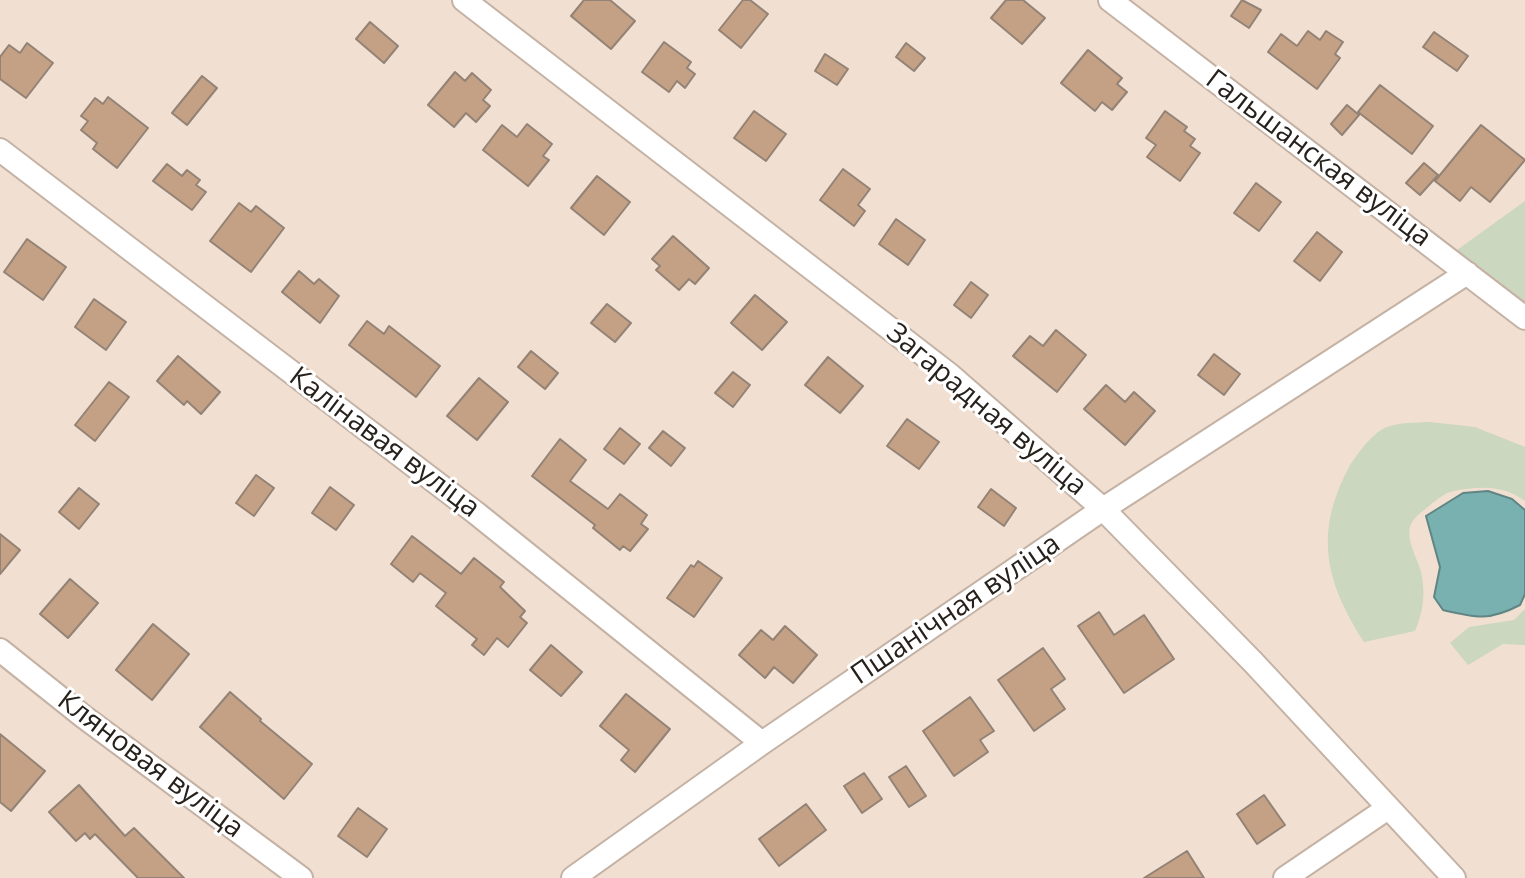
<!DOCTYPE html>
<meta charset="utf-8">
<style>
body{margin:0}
canvas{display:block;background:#f1dfd1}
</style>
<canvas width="1525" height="878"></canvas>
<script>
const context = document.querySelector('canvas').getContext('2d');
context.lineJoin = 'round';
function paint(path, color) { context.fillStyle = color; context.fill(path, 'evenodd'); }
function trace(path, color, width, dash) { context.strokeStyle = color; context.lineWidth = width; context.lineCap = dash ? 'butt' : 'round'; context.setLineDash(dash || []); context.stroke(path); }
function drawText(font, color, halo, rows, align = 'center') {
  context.font = font + ' "Open Sans",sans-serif'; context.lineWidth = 6; context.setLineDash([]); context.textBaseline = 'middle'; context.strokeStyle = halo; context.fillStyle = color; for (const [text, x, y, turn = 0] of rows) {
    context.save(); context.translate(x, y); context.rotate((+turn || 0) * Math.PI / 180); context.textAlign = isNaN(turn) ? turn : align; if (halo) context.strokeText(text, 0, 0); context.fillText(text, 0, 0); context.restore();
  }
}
const green = new Path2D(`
 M1525,201V304L1457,250Z
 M1430,422L1475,427L1525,447V501C1508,488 1488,486 1467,489C1447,491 1444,494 1429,506C1423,511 1414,517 1411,524C1405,539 1417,557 1421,572C1426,592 1423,613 1415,631L1364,642C1325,581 1314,533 1349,467C1356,455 1374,431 1387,427C1400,422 1417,423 1430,422Z
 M1525,609V645L1503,644L1468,665L1450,643L1469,627L1514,620Z`);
const water = new Path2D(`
 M1488,491L1512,499L1525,510V594L1520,605C1489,621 1477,618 1443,610L1434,597L1440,567L1426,516L1463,493Z`);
const building = new Path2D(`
 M584,0H610L635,21L611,49L571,16Z
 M743,0H750L768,14L741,48L719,30Z
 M1006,0H1023L1045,18L1022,44L991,18Z
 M1242,0L1261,10L1249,28L1231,16Z
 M370,22L398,46L384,63L356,39Z
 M1308,31L1320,40L1326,31L1343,42L1335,54L1340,58L1317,89L1268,52L1281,34L1297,46Z
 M1434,32L1468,56L1457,71L1423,47Z
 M664,42L691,62L687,68L695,74L685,88L677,81L669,92L642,72Z
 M27,43L53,63L26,98L0,79V57L9,45L20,53Z
 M906,43L925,58L914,71L896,57Z
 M1088,50L1122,78L1117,84L1127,92L1112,110L1102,102L1095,111L1061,83Z
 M825,54L848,69L837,85L815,71Z
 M455,72L465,81L472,73L491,90L483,100L490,106L476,122L466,113L454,127L428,105Z
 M202,76L217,88L187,125L172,113Z
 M1380,85L1433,126L1412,154L1358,112Z
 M108,97L148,128L117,168L93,149L97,143L81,130L88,121L81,116L95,98L103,104Z
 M1347,105L1359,115L1342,135L1331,124Z
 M754,111L786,134L766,161L734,138Z
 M1165,111L1187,127L1184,131L1195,139L1190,146L1200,153L1180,181L1147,157L1156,145L1146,138Z
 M527,124L552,144L543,156L549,160L528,186L483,150L502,125L517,137Z
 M1481,125L1525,160L1490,202L1471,187L1460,201L1435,181Z
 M1424,163L1438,175L1420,195L1406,183Z
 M167,164L182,176L187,170L200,180L196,185L206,192L192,210L153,181Z
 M843,169L870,189L858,205L865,211L854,226L820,200Z
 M597,176L630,202L604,235L571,208Z
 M1256,183L1281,202L1259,231L1234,213Z
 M239,203L251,212L256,206L284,228L251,272L210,241Z
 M896,219L925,240L908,265L879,244Z
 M1317,232L1342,252L1320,281L1294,261Z
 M673,236L709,268L695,284L689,279L679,290L656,270L660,266L652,259Z
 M27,239L66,267L43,300L4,272Z
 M299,271L314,284L319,279L339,296L320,323L282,292Z
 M971,282L988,295L971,318L954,305Z
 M755,295L787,322L762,350L731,323Z
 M94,299L126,322L106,350L75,327Z
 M607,304L631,323L615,342L591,323Z
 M367,321L384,334L389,326L440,366L416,397L349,345Z
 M1056,330L1086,355L1057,392L1013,356L1030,336L1043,346Z
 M531,351L558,373L545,389L518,367Z
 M1214,354L1240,374L1224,395L1198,375Z
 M178,356L220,392L201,414L187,401L184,405L157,381Z
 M828,357L863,386L840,413L805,385Z
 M733,372L750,385L733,407L715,393Z
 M479,378L508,402L477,440L447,416Z
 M109,382L129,397L95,441L75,425Z
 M1106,385L1125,402L1134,392L1155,411L1125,445L1084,409Z
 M907,419L939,442L919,469L887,446Z
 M620,428L640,444L624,464L604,449Z
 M663,431L685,448L671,466L649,448Z
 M560,439L586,460L570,481L608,509L620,494L647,515L641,524L648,529L630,551L623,546L620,550L593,528L595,525L532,476Z
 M256,475L274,488L254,516L236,503Z
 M330,487L354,505L336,530L312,513Z
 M79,488L99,504L79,529L59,512Z
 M991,489L1016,508L1004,526L978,507Z
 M0,534L20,550L0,574Z
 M412,536L461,574L474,558L504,582L500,587L525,611L520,617L527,623L508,647L497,638L484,655L472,645L477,639L436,606L446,593L420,573L413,582L391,564Z
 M698,561L722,578L694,617L667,598L691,565L694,567Z
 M70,579L98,603L68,638L40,614Z
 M1099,612L1114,635L1144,615L1174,659L1124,693L1078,626Z
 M153,624L189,654L152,700L116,670Z
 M785,626L817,655L793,683L774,667L765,678L739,655L761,630L773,640Z
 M551,645L582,672L561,696L530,670Z
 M1043,648L1065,679L1051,689L1065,709L1034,731L998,680Z
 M230,692L261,719L260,721L312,764L284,799L200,727Z
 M626,694L670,729L635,772L621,760L629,750L600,726Z
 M970,697L994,731L980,740L988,752L954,776L923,731Z
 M0,734L45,771L11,811L0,802Z
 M906,766L926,796L909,807L889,777Z
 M864,773L882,799L862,813L844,786Z
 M79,785L125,836L134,828L184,878H138L95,834L90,839L85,833L76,841L49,812Z
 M1264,795L1285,825L1257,844L1237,814Z
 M806,804L826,830L779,866L759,839Z
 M358,808L387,829L367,857L338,836Z
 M1187,851L1204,878H1144Z`);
const minor = new Path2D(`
 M464,0L950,375L1103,509L1253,662L1454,878
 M1110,0L1525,318
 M0,150L476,513L762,743
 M0,650L84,717L301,878
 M573,878L762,743L1103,509L1467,273
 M1285,878L1388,808`);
const streetNames = [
 ["Гальшанская вуліца",1318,159,37],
 ["Загарадная вуліца",986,410,40],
 ["Калінавая вуліца",384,443,37],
 ["Пшанічная вуліца",956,610,-34],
 ["Кляновая вуліца",150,765,37]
];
paint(green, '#cbd7be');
paint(water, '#79b0b0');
trace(water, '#608584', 2);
paint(building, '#c4a184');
trace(building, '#938376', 2);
trace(minor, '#c4b2a5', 26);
trace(minor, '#fff', 22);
drawText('28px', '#27211c', '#fff', streetNames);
</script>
